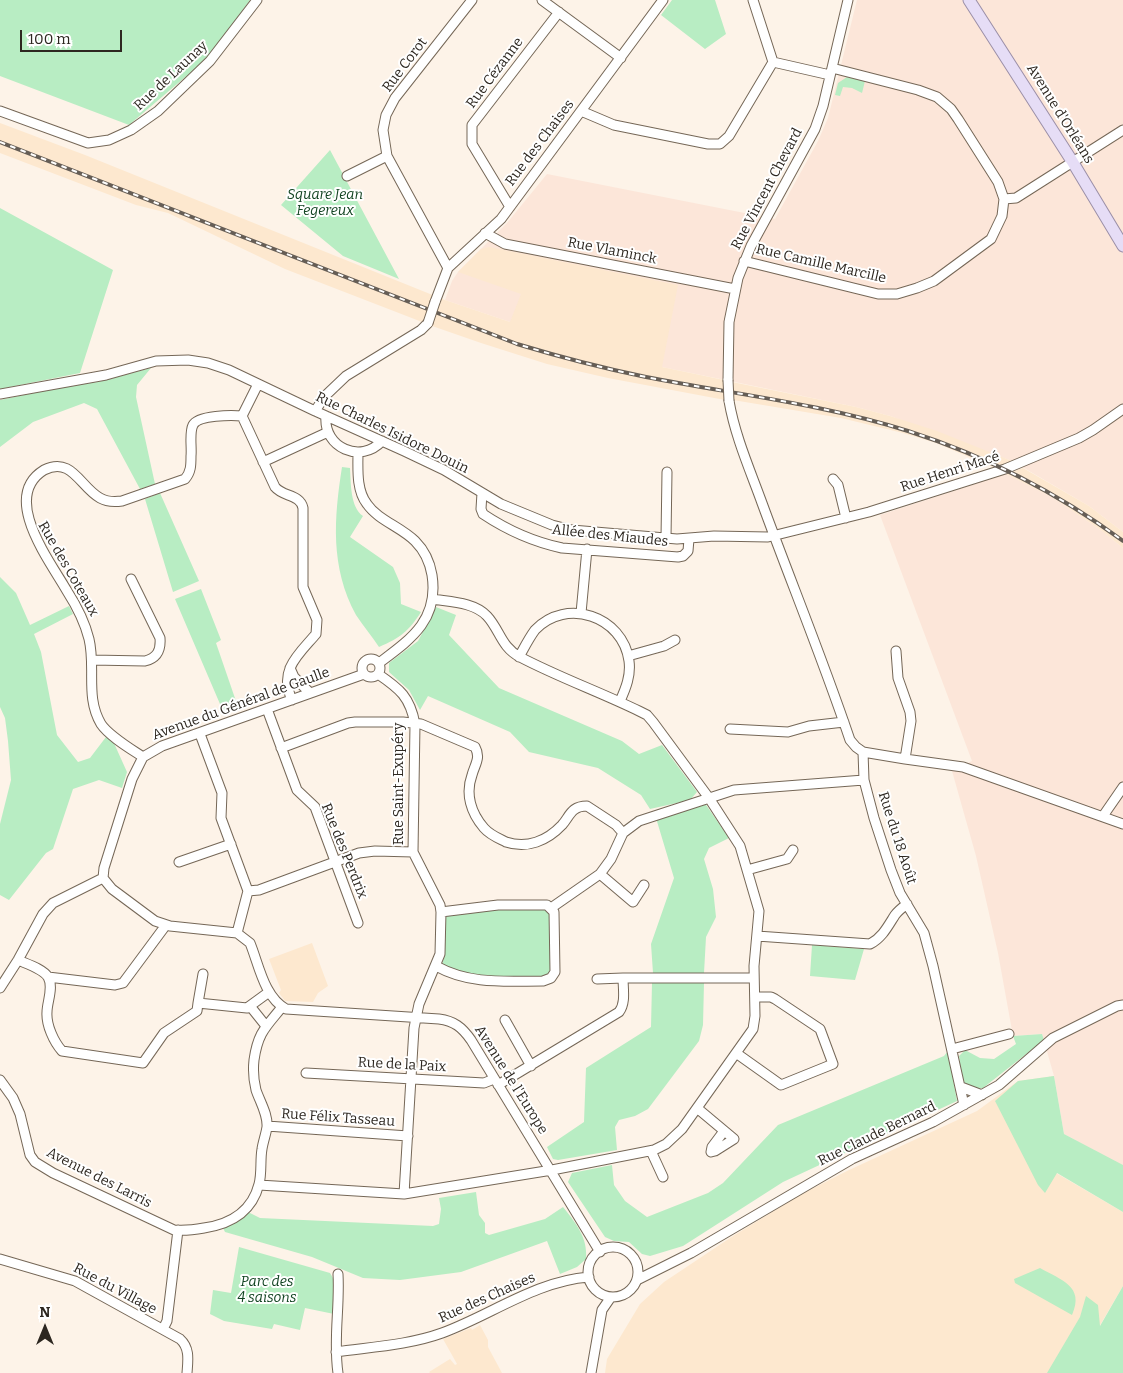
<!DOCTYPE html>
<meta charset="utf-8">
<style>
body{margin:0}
#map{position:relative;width:1123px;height:1373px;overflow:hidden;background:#fdf3e8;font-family:Bitter,serif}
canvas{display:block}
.north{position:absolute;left:20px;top:1303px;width:50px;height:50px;-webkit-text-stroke:4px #fff;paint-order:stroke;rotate:0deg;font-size:14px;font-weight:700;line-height:20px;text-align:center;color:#2d2720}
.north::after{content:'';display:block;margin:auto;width:18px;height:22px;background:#2d2720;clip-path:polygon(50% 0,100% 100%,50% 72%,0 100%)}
.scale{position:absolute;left:20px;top:30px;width:102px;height:22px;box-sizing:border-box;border:2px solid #2d2720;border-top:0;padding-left:6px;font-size:15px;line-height:18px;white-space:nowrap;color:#2d2720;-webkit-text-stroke:4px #fff;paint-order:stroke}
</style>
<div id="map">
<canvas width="1123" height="1373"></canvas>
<div class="north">N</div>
<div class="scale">100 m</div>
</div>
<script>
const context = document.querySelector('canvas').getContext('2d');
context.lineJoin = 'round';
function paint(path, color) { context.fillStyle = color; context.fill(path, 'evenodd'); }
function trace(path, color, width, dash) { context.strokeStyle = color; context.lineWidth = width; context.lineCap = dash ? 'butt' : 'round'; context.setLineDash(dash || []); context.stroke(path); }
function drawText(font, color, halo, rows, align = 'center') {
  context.font = font + ' Bitter,serif'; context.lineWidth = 4; context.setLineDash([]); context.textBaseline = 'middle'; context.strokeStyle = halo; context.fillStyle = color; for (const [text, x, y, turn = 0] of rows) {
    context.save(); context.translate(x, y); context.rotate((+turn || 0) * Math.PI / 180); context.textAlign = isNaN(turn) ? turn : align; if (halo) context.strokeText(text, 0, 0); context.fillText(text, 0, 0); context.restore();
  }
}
const industrial = new Path2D(`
 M857,0H1123V532L1089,506L1012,461L890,416L856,407L662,367L510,322L445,300L452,281L458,272L507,223L547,174L775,219L818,141L828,118Z
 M1006,474L1052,497L1102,531L1123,548V1166L1064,1134L1054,1076L1042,1034L1013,1036L998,953L976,856L952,771L972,761L880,515Z`);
const built = new Path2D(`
 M0,123L85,155L445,300L510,322L521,294L458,272L481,249L489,247L678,285L662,367L724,380L725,400L608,378L547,364L481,343L435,327L285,269L168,213L136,205L0,153Z
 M732,382L856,407L890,416L937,431L1012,461L993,467L936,443L903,433L841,418L733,400Z
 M1023,468L1089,506L1123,532V548L1102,531L1052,497L1006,474Z
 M312,943L328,986L318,993L313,1002L285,1001L279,993L281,990L269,959Z
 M1054,1076L1051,1170L1123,1212V1286L1072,1373H605L607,1359L640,1304L664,1282L733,1236L800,1195L847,1171L977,1111L1018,1081Z
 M480,1325L488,1340V1347L502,1373H430L429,1372L450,1359L455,1365L457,1364L443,1339L471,1328L472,1330Z`);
const green = new Path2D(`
 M0,0H250L210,56L129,125L0,76Z
 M672,0H715L726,34L705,49L661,15Z
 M847,77L865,81L862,93L852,88L843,87L840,96L835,95L838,83Z
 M330,150L399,279L343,256L281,205Z
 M0,208L113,270L80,373L0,389Z
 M151,368L137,385L136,397L155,484L140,489L97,409L84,403L33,422L0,447V400L66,386L98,382Z
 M342,467L350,468C351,483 350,507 363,516L350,537L393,567L400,583L401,604L421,612C409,631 400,638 379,647C372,636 363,626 356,615C330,567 334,518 342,467Z
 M160,493L199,581L173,592L145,499Z
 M0,577L16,593L30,625L69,606L73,614L34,634L41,652L57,735L78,762L90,758L106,737L113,741L127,772L122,788L99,780L73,789L53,849L46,853L9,900L0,895V824L11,780L8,741L5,718L0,707Z
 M201,589L221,640L216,643L238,707L223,711L175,599Z
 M436,607L456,615L449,635L499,688L622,741L639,754L662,745L697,792L690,800L650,809L641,795L598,768L529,752L510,732L428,696L420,710L409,690L389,672V663L418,641Z
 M704,802L729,838L709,848L704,859L713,889L716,917L706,937L704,973H653L651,944L674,878L656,818Z
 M496,909H546L551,914L553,967L548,976L539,977L483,978L455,972L442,964L445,955L444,919L449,914Z
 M812,945L864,949L855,980L810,976Z
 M652,983H704L703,1025L699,1041L648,1109L635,1116L619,1120L615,1127L617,1150L558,1160L553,1159L547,1147L584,1122L586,1068L651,1027Z
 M1042,1034L1044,1040L983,1088C959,1091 962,1074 959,1056L965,1050L980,1058L994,1059L1016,1044L1013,1036Z
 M948,1051L957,1101L783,1182L683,1246L650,1256L642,1254L629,1242L614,1241L605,1237L568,1182L572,1173L612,1165L614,1185L625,1201L647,1217L708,1193L723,1183L778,1125L944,1056Z
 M1054,1076L1064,1134L1123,1165V1212L1057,1173L1045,1193L1038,1185L995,1101L1018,1081Z
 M476,1192L479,1215L485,1223V1233L489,1235L545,1219L563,1207C576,1223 588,1238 586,1259L577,1267L560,1274L547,1241L461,1272L400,1280L363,1278L312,1257L225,1232L223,1228L236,1222L248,1212L260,1218L433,1226L439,1224L441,1209L439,1198Z
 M239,1247L330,1273C338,1284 336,1300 334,1314L305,1308L300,1330L274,1324L272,1329L224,1321L210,1314L213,1290L231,1293Z
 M1040,1268C1061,1280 1085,1286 1072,1315L1015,1283L1014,1279Z
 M1123,1286V1373H1047L1080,1317L1086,1296L1098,1305L1100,1326Z`);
const minor = new Path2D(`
 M542,0L621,58
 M753,0L773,62L830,75
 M0,111L88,143L109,140L131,130L158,111L210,61L257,0
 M581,111L614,125L708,144H720L729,136L773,62
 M347,176L387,156
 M1004,199L1016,198L1123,130
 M510,207L472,144V125L559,12
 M485,233L505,244L735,289
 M744,261L878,294H897L917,288L934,281L991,239L1002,216L1004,199L998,182L958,119L951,109L937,97L918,90L832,68
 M448,268L387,156L383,130L386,115L395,98L472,0
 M435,302L448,268L501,219L663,0
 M728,380L729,322L738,278L751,246L815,129L823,106L848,0
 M0,394L106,375L156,361L188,360L208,363L229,370L315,411L404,451L444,470L501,504L552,525L572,530L677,539L714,536L768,537L869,512L1005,469L1079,438L1093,430L1123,409
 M729,401C735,436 750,470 762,503C791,582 823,660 850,740L856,747L863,752L864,780L874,818L891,870L900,893L924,933L933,966L964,1105
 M315,411L325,396L346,376L421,330L428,323
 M242,416L275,487C283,497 300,494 303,508V587L317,620L316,634C299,654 278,670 292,700
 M242,416L258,384
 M326,416C323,448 361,464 382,441
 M358,452C358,468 356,490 367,504C378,520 401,527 415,541C424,550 430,563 432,575C439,620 411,639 379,663
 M263,462L328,432
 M833,479L838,485L846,518
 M482,493L481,509L483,514C507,530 534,542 562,548L678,557L683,556L688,551L689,539
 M666,538L667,472
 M581,613L587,549
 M896,651L898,678L910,712L911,721L905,759
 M628,656L664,646L675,640
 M519,657C524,648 529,638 535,630C566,597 623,616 629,661C631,675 626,688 620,701
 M362 668a9 9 0 1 1 18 0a9 9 0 1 1-18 0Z
 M92,660L145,661C157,658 161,651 160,638L131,579
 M290,668L294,677L310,693
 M378,674C400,689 410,697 415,724L413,852L440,905L441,912L440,954L419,1004L414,1028L404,1194
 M267,709L297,790L315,807L358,923
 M730,729L788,732L809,726L844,722
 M200,734L222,793L221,818L248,891L237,933
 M281,748L348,723L355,722H403L421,724L475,747C481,758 475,764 472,775C465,794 471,813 484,828C490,835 498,838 506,842C527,849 547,841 562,825C570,816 571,806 587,806L616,825L623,833
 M863,752L905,759L963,767L1123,824
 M143,757C131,749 109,736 101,724C85,697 96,668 89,639C85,623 76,605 67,591C50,561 0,497 44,470C72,456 80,487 100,498C107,502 115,502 122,501L185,479C191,472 191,465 191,456C192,447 189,433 193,425C198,415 232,415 242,416
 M1103,816L1123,787
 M179,862L231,844
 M747,870L787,859L793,850
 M600,874L633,902L644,885
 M103,878L112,889L155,921L170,926L237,933L250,943C259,965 264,997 286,1009L439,1019C454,1021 462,1027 471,1040L600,1252
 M103,878L104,868L132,779L143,757L162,746L364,674
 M248,891L259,890L359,853L375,851L413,852
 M551,908L600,874L611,859L623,833L639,821L734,790L864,780
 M757,936L870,944C882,938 888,926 895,915C898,911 903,907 907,904
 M18,960C27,964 43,969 48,977C54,987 47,1002 47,1012C46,1025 54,1042 62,1051L143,1063L164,1033L197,1011L198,1003L247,1008L269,992
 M436,966C470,985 506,981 543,981L551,978L555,972L554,912L547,905H498L441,912
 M48,977L115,985L123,983L166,925
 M597,979L623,978
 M0,988L18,960L43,914L53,903L103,878
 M198,1003L203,974
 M250,1006L266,1026
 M505,1020L531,1066
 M952,1049L1009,1034
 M736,1053L781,1085L833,1064L820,1029L775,999L771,997H755
 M306,1073L484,1083L494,1079
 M0,1080L13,1098L20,1114L30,1155L35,1162L53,1173L174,1230C184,1231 193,1230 204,1228C231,1224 252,1212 259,1184C262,1173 260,1160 262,1149C263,1142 266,1134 267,1127C268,1114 260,1102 256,1090C254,1082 253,1069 254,1060C258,1032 266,1027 282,1007
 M498,1085L619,1012C626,1003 623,989 623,978H754
 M961,1087L982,1095
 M697,1108L734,1139L715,1151L711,1152
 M267,1126L408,1136
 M651,1151L663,1177
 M711,1152L712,1147L724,1131
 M259,1185L404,1194L552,1170L654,1150L666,1144L682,1129L753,1029L755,1016L754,966L759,911L740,846L709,798L653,722L647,715L639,711C600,692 558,677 520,657C501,647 500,630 487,616C474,602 450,602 432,599
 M588 1272a25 25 0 1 1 50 0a25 25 0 1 1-50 0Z
 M0,1259L75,1281L180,1339C190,1348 188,1360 187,1373
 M637,1280L691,1253L852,1159L933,1122L999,1085L1053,1038L1117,1006L1123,1005
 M163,1329L167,1321L178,1230
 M336,1352C371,1347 409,1345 442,1333C491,1315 536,1281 589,1277
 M338,1373C333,1340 340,1307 338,1274
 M591,1373L602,1310L611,1297`);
const major = new Path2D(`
 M969,0L1072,161L1123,246`);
const rail = new Path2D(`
 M0,142L517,344C560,357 602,368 646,377C733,394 823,404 908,431C986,456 1058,493 1123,541`);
const minorBridge = new Path2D(`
 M428,323L435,302
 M728,380L729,401`);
const streetNames = [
 ["Rue Corot",405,65,-53],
 ["Rue Cézanne",495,73,-53],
 ["Rue de Launay",171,76,-43],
 ["Avenue d'Orléans",1060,114,58],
 ["Rue des Chaises",540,143,-53],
 ["Rue Vincent Chevard",767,189,-62],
 ["Rue Vlaminck",612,251,11],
 ["Rue Camille Marcille",821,264,13],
 ["Rue Charles Isidore Douin",392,433,26],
 ["Rue Henri Macé",950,472,-18],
 ["Allée des Miaudes",610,536,6],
 ["Rue des Coteaux",68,569,60],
 ["Avenue du Général de Gaulle",241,704,-20],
 ["Rue Saint-Exupéry",399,784,-90],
 ["Rue du 18 Août",897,838,72],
 ["Rue des Perdrix",344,851,68],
 ["Rue de la Paix",402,1065,3],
 ["Avenue de l'Europe",511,1080,58],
 ["Rue Félix Tasseau",338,1118,4],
 ["Rue Claude Bernard",877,1134,-26],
 ["Avenue des Larris",99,1178,27],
 ["Rue du Village",115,1289,28],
 ["Rue des Chaises",487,1298,-24]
];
const parkNames = [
 ["Square Jean",325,195],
 ["Fegereux",325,211],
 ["Parc des",267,1282],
 ["4 saisons",267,1298]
];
paint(industrial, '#fce6d9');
paint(built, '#fde8cf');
paint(green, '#b8edc3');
trace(minor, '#756757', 11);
trace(major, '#9b8fa7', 13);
trace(minor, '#fff', 9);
trace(major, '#e6ddf6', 11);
trace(rail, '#665e56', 4);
trace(rail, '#fff', 2, [5.5]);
trace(minorBridge, '#756757', 11, []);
trace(minorBridge, '#fff', 9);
drawText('14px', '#2d2720', '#fff', streetNames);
drawText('italic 14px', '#124422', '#fff', parkNames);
</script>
